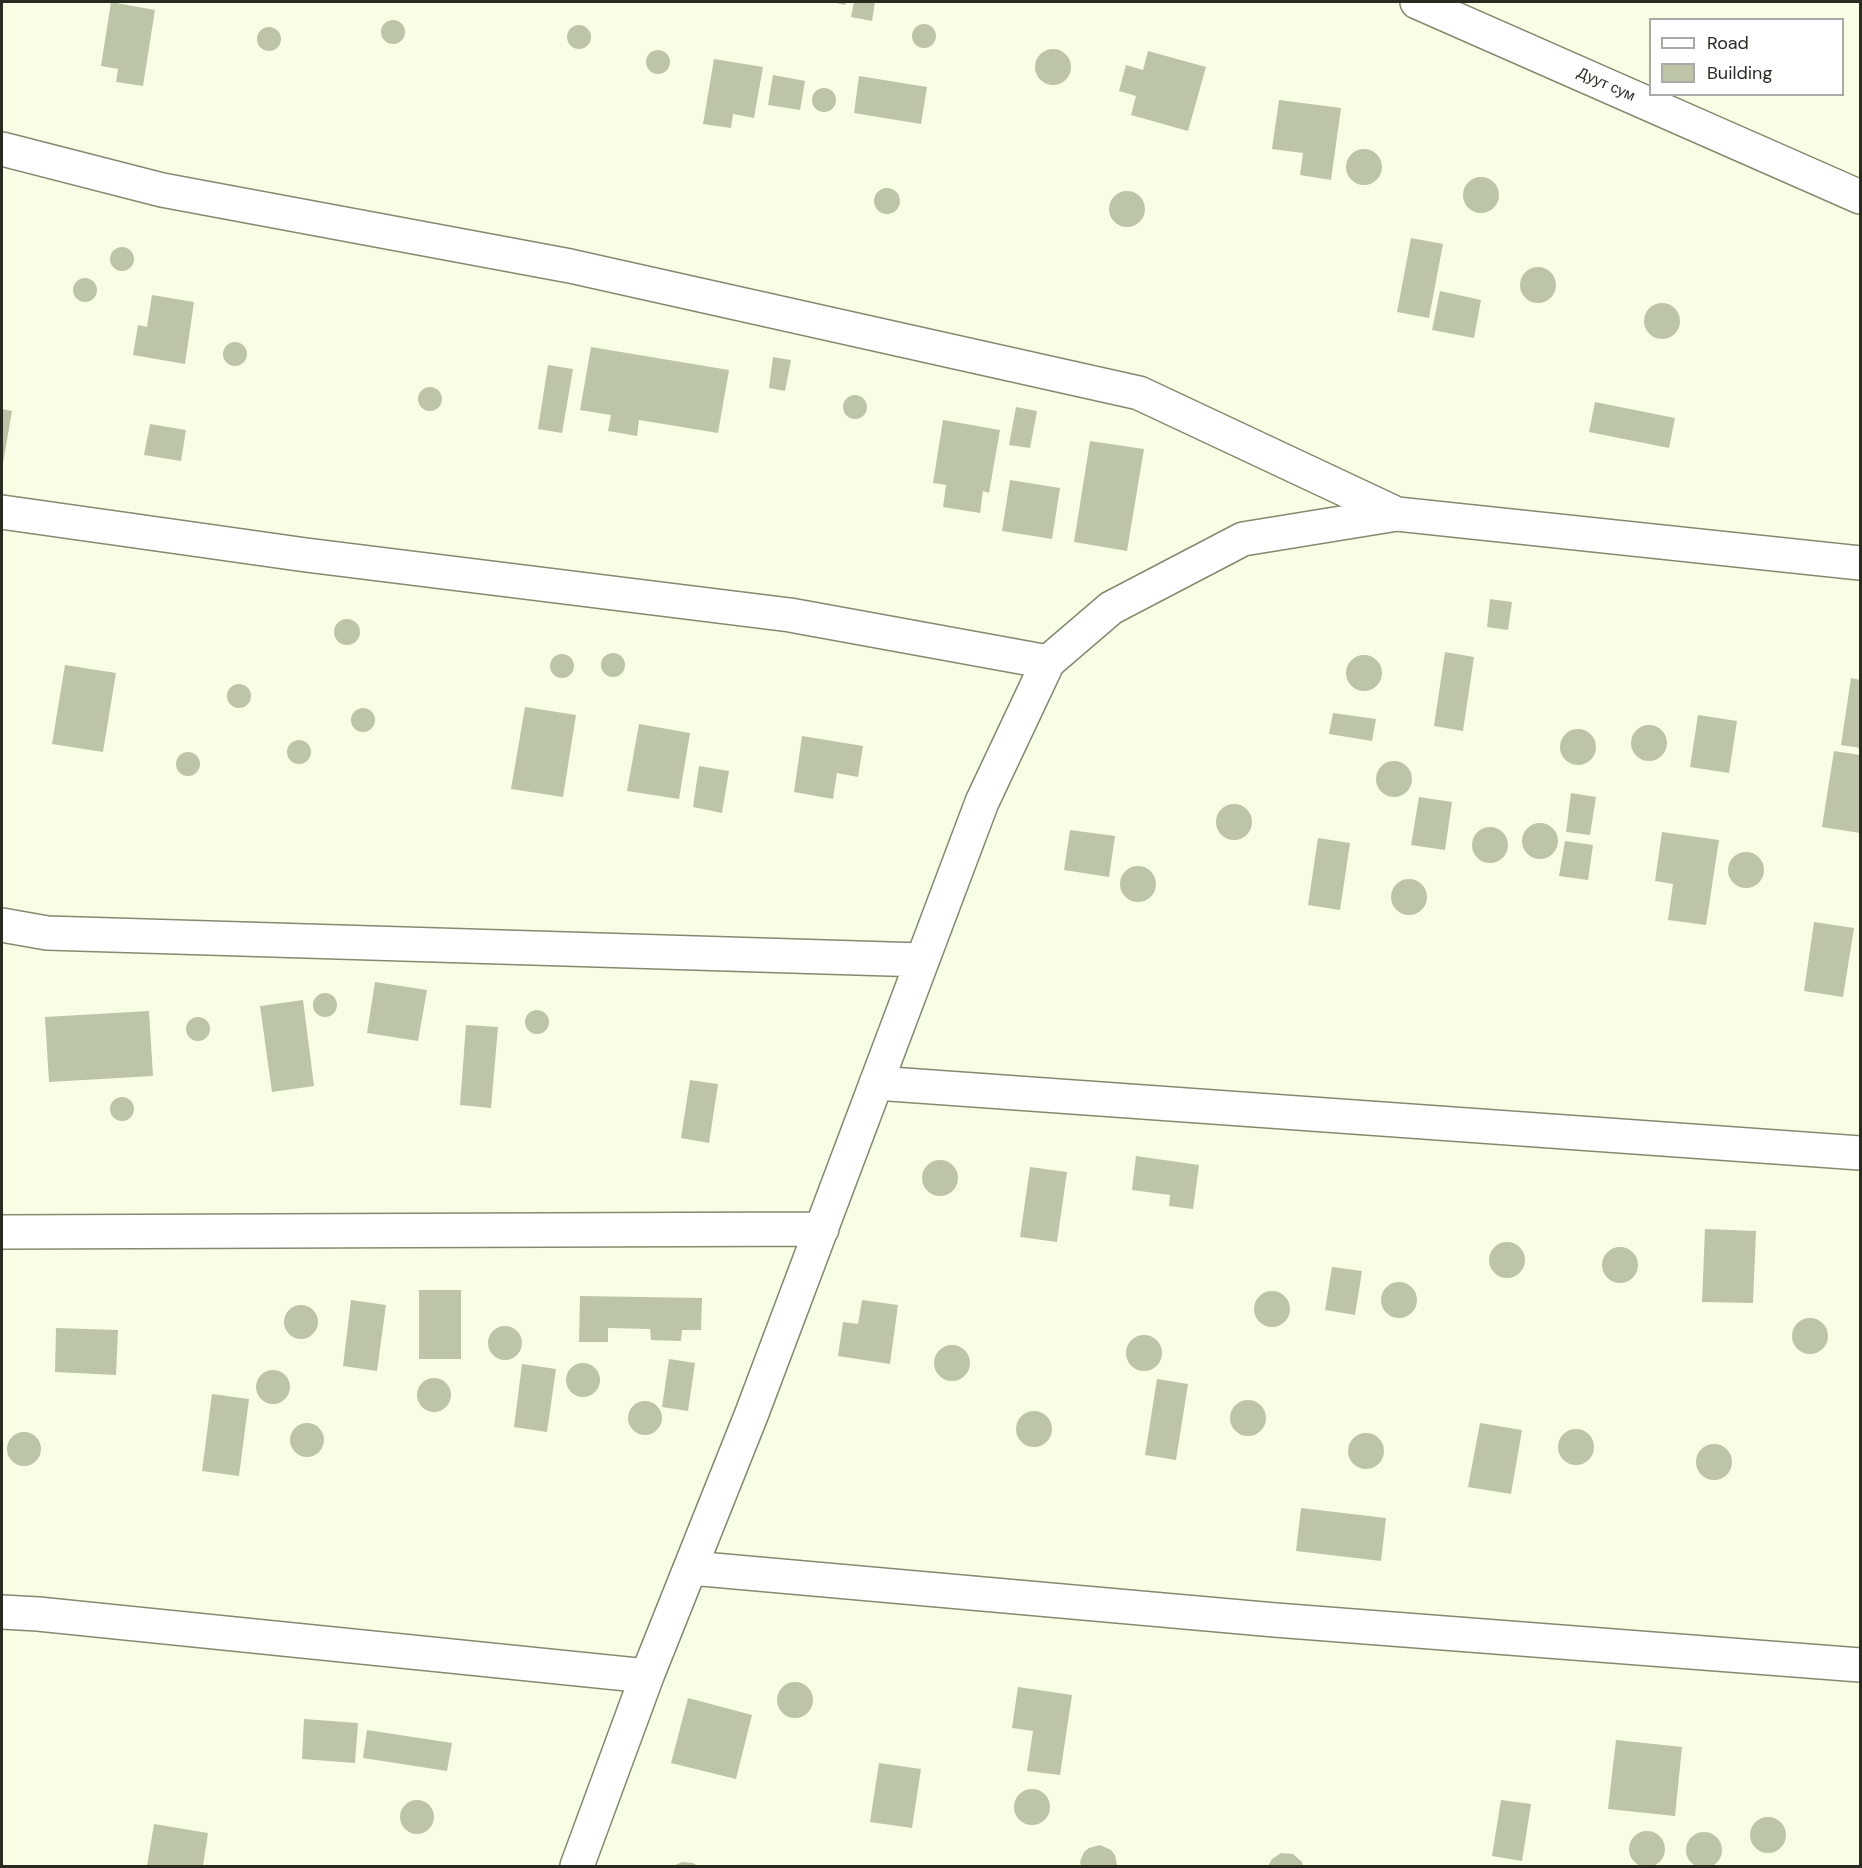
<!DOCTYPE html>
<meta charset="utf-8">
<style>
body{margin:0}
#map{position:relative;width:1862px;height:1868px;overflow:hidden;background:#f8fee6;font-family:"DM Sans",sans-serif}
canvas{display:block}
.frame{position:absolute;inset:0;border:3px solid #282b20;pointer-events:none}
.legend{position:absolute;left:1649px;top:18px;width:195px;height:78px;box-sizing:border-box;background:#fff;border:2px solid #a9aaa6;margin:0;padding:8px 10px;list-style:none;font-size:18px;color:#282b20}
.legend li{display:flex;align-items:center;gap:12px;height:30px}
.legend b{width:30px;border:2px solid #a9aaa6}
</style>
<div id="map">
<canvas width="1862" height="1868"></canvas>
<div class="frame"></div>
<ul class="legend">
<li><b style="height:8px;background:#fff"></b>Road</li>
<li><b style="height:16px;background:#bdc5a8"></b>Building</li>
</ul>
</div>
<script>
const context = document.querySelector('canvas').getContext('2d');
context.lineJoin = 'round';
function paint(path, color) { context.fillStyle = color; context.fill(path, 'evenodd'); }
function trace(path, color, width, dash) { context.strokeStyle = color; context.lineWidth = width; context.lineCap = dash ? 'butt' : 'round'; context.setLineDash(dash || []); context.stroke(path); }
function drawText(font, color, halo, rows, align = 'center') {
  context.font = font + ' "DM Sans",sans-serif'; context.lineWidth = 6; context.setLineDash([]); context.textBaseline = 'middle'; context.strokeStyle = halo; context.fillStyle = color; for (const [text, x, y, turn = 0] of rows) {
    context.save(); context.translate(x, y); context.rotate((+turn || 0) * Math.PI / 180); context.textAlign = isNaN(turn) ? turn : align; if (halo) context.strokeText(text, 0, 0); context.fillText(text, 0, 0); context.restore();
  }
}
const building = new Path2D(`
 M111,2L155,10L143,86L116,82L118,69L101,66Z
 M831,2H846L845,5Z
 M854,2H875L872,21L851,17Z
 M381 32a12 12 0 1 1 24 0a12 12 0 1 1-24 0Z
 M912 36a12 12 0 1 1 24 0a12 12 0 1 1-24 0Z
 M567 37a12 12 0 1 1 24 0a12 12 0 1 1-24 0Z
 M257 39a12 12 0 1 1 24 0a12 12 0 1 1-24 0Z
 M1035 67a18 18 0 1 1 36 0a18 18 0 1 1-36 0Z
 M646 62a12 12 0 1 1 24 0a12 12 0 1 1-24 0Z
 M1148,51L1206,67L1188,131L1131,115L1136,96L1119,91L1126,65L1143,70Z
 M714,59L763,67L754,118L733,114L731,128L703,124Z
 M773,75L805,81L800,110L768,105Z
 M859,76L927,87L921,124L854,113Z
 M812 100a12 12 0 1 1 24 0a12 12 0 1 1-24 0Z
 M1279,100L1341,108L1331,180L1300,175L1303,153L1272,149Z
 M1346 167a18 18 0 1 1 36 0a18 18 0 1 1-36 0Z
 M1463 195a18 18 0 1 1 36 0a18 18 0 1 1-36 0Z
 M874 201a13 13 0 1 1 26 0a13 13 0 1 1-26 0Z
 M1109 209a18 18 0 1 1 36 0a18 18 0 1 1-36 0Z
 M1411,238L1443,244L1429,318L1397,312Z
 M110 259a12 12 0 1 1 24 0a12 12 0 1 1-24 0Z
 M1520 285a18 18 0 1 1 36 0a18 18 0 1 1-36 0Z
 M73 290a12 12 0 1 1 24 0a12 12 0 1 1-24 0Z
 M1440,291L1481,300L1474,338L1432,330Z
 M152,295L194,302L185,364L133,355L138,325L147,327Z
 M1644 321a18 18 0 1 1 36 0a18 18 0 1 1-36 0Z
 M223 354a12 12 0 1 1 24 0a12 12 0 1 1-24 0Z
 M591,347L729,370L718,433L639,420L637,436L608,431L611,415L580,410Z
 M773,357L791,360L785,391L769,388Z
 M548,365L573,369L562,433L538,429Z
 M418 399a12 12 0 1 1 24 0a12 12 0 1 1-24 0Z
 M843 407a12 12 0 1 1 24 0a12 12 0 1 1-24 0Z
 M1595,402L1675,418L1669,448L1589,432Z
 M1016,407L1037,411L1030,448L1009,445Z
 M2,409L12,411L3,463H2Z
 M943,420L1000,430L989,493L983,491L980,513L943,507L946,485L933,483Z
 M150,424L186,430L181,461L144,455Z
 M1090,441L1144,449L1127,551L1074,542Z
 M1010,480L1060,488L1052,539L1002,531Z
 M1490,599L1512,602L1508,630L1487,627Z
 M334 632a13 13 0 1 1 26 0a13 13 0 1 1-26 0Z
 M1445,652L1474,657L1463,731L1434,726Z
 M601 665a12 12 0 1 1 24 0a12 12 0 1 1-24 0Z
 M550 666a12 12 0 1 1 24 0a12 12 0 1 1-24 0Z
 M1346 673a18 18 0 1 1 36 0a18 18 0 1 1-36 0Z
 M65,665L116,673L103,752L52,744Z
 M1851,678L1860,680V748L1841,745Z
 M227 696a12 12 0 1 1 24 0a12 12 0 1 1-24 0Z
 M525,707L576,715L563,797L511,789Z
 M351 720a12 12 0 1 1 24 0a12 12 0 1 1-24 0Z
 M1333,713L1376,719L1372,741L1329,734Z
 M1698,715L1737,721L1729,773L1690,767Z
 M639,724L690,733L679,799L627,791Z
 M1631 743a18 18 0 1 1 36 0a18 18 0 1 1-36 0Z
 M1560 747a18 18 0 1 1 36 0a18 18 0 1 1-36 0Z
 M802,736L863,746L858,777L837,773L833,799L794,792Z
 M287 752a12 12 0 1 1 24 0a12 12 0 1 1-24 0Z
 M1834,751L1860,755V833L1822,827Z
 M176 764a12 12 0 1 1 24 0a12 12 0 1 1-24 0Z
 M1376 779a18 18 0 1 1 36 0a18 18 0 1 1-36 0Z
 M699,766L729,771L722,813L693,807Z
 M1571,793L1596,797L1590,835L1566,832Z
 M1419,797L1452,802L1445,850L1411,845Z
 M1216 822a18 18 0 1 1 36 0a18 18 0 1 1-36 0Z
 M1522 841a18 18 0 1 1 36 0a18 18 0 1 1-36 0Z
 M1472 845a18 18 0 1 1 36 0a18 18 0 1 1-36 0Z
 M1070,830L1115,836L1109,877L1064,870Z
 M1662,832L1719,840L1706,925L1668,920L1673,884L1655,881Z
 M1318,838L1350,843L1340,910L1308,905Z
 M1565,841L1593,845L1588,880L1559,876Z
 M1728 870a18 18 0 1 1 36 0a18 18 0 1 1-36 0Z
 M1120 884a18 18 0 1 1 36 0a18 18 0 1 1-36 0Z
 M1391 897a18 18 0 1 1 36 0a18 18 0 1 1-36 0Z
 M1814,922L1854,928L1843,997L1804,991Z
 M375,982L427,990L418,1041L367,1033Z
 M313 1005a12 12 0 1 1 24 0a12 12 0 1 1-24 0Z
 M303,1000L314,1086L272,1092L260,1006Z
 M525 1022a12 12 0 1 1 24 0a12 12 0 1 1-24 0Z
 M149,1011L153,1076L49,1082L45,1017Z
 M186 1029a12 12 0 1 1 24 0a12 12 0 1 1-24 0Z
 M466,1025L498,1027L491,1108L460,1105Z
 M690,1080L718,1084L709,1143L681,1138Z
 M110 1109a12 12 0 1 1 24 0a12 12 0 1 1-24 0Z
 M1136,1156L1199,1165L1193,1209L1169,1206L1170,1195L1132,1190Z
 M922 1178a18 18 0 1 1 36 0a18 18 0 1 1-36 0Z
 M1030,1167L1067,1172L1057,1242L1020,1237Z
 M1705,1229L1756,1231L1753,1303L1702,1302Z
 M1489 1260a18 18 0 1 1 36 0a18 18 0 1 1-36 0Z
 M1602 1265a18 18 0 1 1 36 0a18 18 0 1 1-36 0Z
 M1332,1267L1362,1271L1355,1315L1325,1310Z
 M1381 1300a18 18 0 1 1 36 0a18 18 0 1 1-36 0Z
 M419,1290H461V1359H419Z
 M1254 1309a18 18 0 1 1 36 0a18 18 0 1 1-36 0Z
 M580,1296L702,1298L701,1330H682L681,1341L651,1340L650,1329L608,1328V1342H579Z
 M351,1300L386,1305L377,1371L343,1366Z
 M862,1300L898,1305L890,1364L838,1356L843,1322L858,1324Z
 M284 1322a17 17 0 1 1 34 0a17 17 0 1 1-34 0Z
 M1792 1336a18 18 0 1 1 36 0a18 18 0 1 1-36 0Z
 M488 1343a17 17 0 1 1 34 0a17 17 0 1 1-34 0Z
 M56,1328L118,1330L116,1375L55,1372Z
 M1126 1353a18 18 0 1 1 36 0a18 18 0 1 1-36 0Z
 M934 1363a18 18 0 1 1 36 0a18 18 0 1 1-36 0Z
 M669,1359L695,1363L688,1411L662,1407Z
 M566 1380a17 17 0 1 1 34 0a17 17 0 1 1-34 0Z
 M522,1364L556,1369L547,1432L514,1427Z
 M256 1387a17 17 0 1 1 34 0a17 17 0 1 1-34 0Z
 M417 1395a17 17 0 1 1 34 0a17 17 0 1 1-34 0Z
 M1157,1379L1188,1384L1176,1460L1145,1455Z
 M212,1394L249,1399L239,1476L202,1471Z
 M1230 1418a18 18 0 1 1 36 0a18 18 0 1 1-36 0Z
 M628 1418a17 17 0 1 1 34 0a17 17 0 1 1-34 0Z
 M1016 1429a18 18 0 1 1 36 0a18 18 0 1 1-36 0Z
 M290 1440a17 17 0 1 1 34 0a17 17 0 1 1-34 0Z
 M1480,1423L1522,1430L1511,1494L1468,1487Z
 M1558 1447a18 18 0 1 1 36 0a18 18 0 1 1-36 0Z
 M7 1449a17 17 0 1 1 34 0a17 17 0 1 1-34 0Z
 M1348 1451a18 18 0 1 1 36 0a18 18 0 1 1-36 0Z
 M1696 1462a18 18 0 1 1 36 0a18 18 0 1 1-36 0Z
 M1301,1508L1386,1518L1381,1561L1296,1551Z
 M777 1700a18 18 0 1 1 36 0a18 18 0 1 1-36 0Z
 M1018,1687L1072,1695L1060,1775L1027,1771L1033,1731L1012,1728Z
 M688,1698L752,1715L736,1779L671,1763Z
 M304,1719L358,1723L355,1763L302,1759Z
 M367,1730L452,1743L447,1771L363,1758Z
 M1616,1740L1682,1747L1675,1816L1608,1809Z
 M879,1763L921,1769L912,1828L870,1822Z
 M1014 1807a18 18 0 1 1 36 0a18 18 0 1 1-36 0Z
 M400 1817a17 17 0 1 1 34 0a17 17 0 1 1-34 0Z
 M1501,1800L1531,1804L1522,1861L1492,1856Z
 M1750 1835a18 18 0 1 1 36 0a18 18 0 1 1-36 0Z
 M154,1824L208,1833L203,1866H147Z
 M1629 1849a18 18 0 1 1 36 0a18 18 0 1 1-36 0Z
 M1686 1850a18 18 0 1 1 36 0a18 18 0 1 1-36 0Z
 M1100,1845L1111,1850L1115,1855L1117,1866H1081L1080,1862L1084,1852L1089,1848Z
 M1281,1853L1293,1854L1302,1862L1303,1866H1268L1272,1859Z
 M682,1862L693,1863L698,1866H673Z`);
const minor = new Path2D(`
 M2,149L162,190L570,266L1139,393L1397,514L1860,563
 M2,512L306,555L790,615L1048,662
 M2,925L47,933L922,960
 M876,1083L1860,1153
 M2,1232L822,1229
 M691,1568L1275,1620L1860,1665
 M2,1612L38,1614L647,1676
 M577,1866L647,1676L752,1413L982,802L1048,662L1111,608L1243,539L1397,514`);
const secondary = new Path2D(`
 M1417,2L1860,197`);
const streetNames = [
 ["Дуут сум",1606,85,24]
];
paint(building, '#bdc5a8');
trace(minor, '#838a6f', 36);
trace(secondary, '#838a6f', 36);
trace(minor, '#fff', 33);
trace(secondary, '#fff', 33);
drawText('15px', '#282b20', '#fff', streetNames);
</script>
